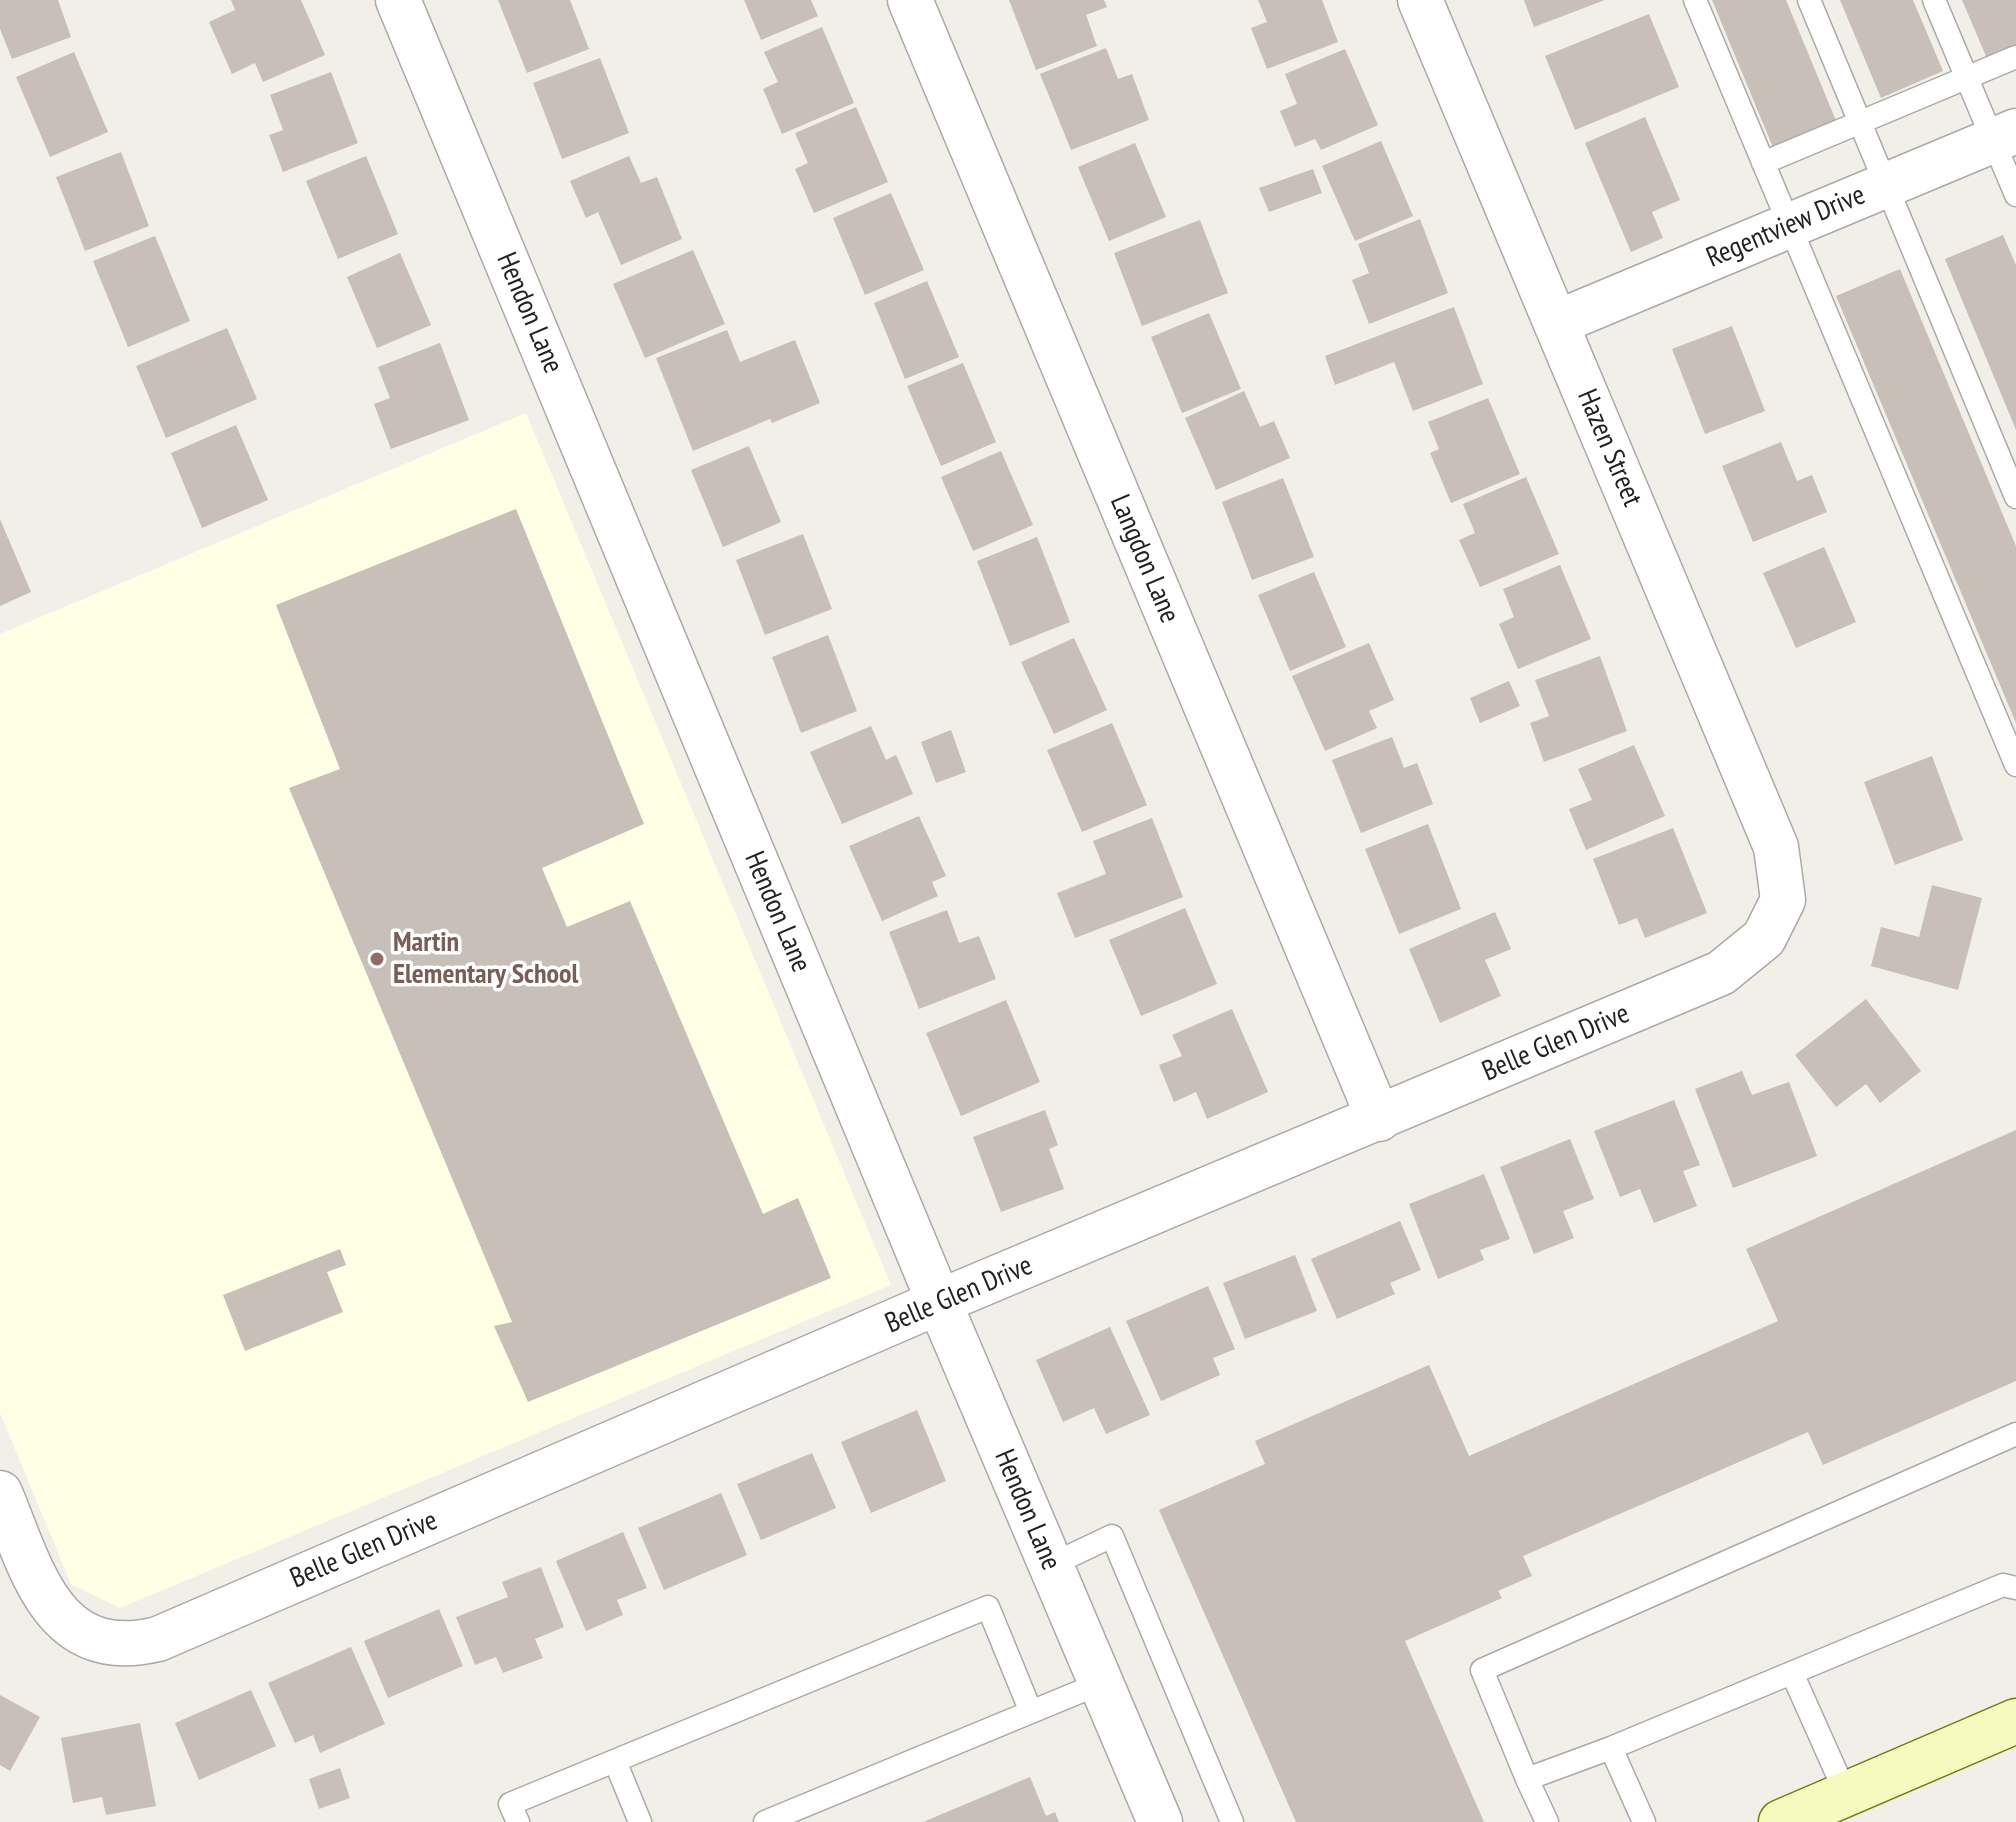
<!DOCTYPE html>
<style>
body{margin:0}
canvas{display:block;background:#f2efe9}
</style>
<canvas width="2016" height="1822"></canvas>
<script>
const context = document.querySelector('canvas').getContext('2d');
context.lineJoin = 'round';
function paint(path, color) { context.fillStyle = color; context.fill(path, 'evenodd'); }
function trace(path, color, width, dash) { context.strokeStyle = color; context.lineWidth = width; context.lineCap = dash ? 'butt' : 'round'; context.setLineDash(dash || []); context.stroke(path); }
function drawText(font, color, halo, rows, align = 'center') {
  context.font = font + ' "PT Sans Narrow",sans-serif'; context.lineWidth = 7; context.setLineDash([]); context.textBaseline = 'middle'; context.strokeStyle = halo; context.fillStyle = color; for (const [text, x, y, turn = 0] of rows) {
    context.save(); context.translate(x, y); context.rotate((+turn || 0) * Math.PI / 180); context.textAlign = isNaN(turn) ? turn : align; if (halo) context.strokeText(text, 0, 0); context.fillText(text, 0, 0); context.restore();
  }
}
const education = new Path2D(`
 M526,413L891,1285L120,1608L71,1584L0,1413V634Z`);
const building = new Path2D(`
 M0,0H58L71,37L12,59L0,29Z
 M231,0H301L325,55L263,82L255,63L232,74L209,22L235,10Z
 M498,0H570L589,49L527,73Z
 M744,0H811L818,16L761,40Z
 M1009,0H1104L1107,7L1086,15L1097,46L1036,70Z
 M1258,0H1322L1338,42L1267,69L1251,28L1267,22Z
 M1524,0H1605L1534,27Z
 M1712,0H1786L1837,123L1774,150Z
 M1840,0H1913L1943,71L1881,98Z
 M1962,0H2016V49L1988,61Z
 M1649,14L1679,87L1575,130L1545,56Z
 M822,27L854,103L782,134L763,89L778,82L764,52Z
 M1106,48L1118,79L1132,74L1149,120L1071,150L1040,74Z
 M1345,49L1378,125L1321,150L1315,139L1295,147L1280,111L1297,104L1285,74Z
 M74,52L108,132L50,157L16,77Z
 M600,58L629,133L562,159L533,83Z
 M331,72L358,143L283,172L269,135L283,130L270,95Z
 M856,107L888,182L814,213L795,169L808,163L795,133Z
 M1645,117L1680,200L1652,212L1663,238L1631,252L1585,143Z
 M1381,141L1413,216L1355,241L1322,166Z
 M1135,143L1166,217L1109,241L1078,167Z
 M121,152L149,226L85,251L56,177Z
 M366,156L398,234L338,259L306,181Z
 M629,156L641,183L657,177L682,239L621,265L598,212L586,218L570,181Z
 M1313,169L1322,193L1269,212L1259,188Z
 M891,193L924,270L865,295L833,218Z
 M1420,219L1448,293L1369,324L1352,280L1369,273L1358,244Z
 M1200,220L1228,293L1142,326L1114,253Z
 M2003,235L2016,265V430L1945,259Z
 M155,236L190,321L128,347L93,261Z
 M693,250L725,324L645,358L613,284Z
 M400,253L431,325L377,348L347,277Z
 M1900,269L2016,546V723L1836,296Z
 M927,281L959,357L905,379L874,303Z
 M1454,307L1483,384L1413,411L1394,362L1335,385L1325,356Z
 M1209,313L1241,389L1182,413L1151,337Z
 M1732,326L1765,411L1705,434L1672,349Z
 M227,328L257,399L166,438L136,366Z
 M727,330L740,362L795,340L820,403L772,423L770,419L693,451L656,358Z
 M440,343L469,420L391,449L374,404L390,398L378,367Z
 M963,363L996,442L941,466L907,386Z
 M1244,391L1260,427L1274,421L1290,458L1216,490L1185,418Z
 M1488,398L1520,474L1451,503L1430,453L1439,449L1428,422Z
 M236,425L268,500L202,528L171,453Z
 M1781,442L1797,481L1812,475L1827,512L1753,542L1722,466Z
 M749,446L781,522L723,547L691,470Z
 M1001,451L1033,525L973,551L941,477Z
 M1526,477L1559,554L1480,587L1459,540L1475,533L1463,504Z
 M1283,478L1314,557L1252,580L1222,502Z
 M516,509L644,824L542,868L567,927L630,901L763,1214L798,1198L831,1278L528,1402L494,1326L512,1322L289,788L340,769L276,605Z
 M0,519L31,592L0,606Z
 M803,534L832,609L765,635L736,560Z
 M1037,537L1070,622L1010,646L977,561Z
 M1824,547L1856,622L1796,648L1763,573Z
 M1560,565L1591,639L1518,669L1499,624L1514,617L1503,589Z
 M1314,572L1346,647L1290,671L1258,595Z
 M828,635L857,711L801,733L772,657Z
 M1074,638L1107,710L1054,734L1021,662Z
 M1369,643L1394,700L1369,711L1377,728L1325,751L1292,676Z
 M1600,656L1627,731L1544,762L1530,723L1549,716L1535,680Z
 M1509,681L1520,706L1480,723L1470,698Z
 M1112,723L1147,805L1082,832L1047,750Z
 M871,726L886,760L896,755L913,794L842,824L810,752Z
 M951,730L966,772L936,783L921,742Z
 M1392,737L1404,768L1417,763L1433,804L1361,833L1332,760Z
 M1634,745L1665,816L1586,850L1569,809L1592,800L1578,769Z
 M1932,756L1963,840L1895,865L1864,782Z
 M919,816L946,876L932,882L938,896L882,921L849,846Z
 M1152,818L1183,897L1075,938L1057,893L1106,874L1093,841Z
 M1428,824L1461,909L1399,934L1365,849Z
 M1673,828L1707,913L1645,938L1637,918L1619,925L1593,859Z
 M1932,885L1982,898L1958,990L1871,966L1881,927L1919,937Z
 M1185,908L1217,984L1141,1016L1109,940Z
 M947,910L959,943L979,936L996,979L919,1009L889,932Z
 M1495,912L1511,949L1485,960L1501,996L1440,1023L1409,949Z
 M1866,999L1921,1071L1880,1103L1866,1084L1836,1107L1795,1055Z
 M1006,1000L1040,1082L961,1116L926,1033Z
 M1232,1009L1268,1092L1207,1119L1196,1092L1174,1102L1159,1065L1182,1056L1172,1035Z
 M1742,1071L1752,1095L1789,1082L1817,1156L1733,1188L1695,1089Z
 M1674,1100L1700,1165L1683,1171L1697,1206L1654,1223L1640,1189L1620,1197L1594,1131Z
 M1045,1110L1058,1145L1049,1149L1064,1189L1001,1212L973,1137Z
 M2016,1130V1381L1823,1465L1808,1432L1523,1556L1532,1576L1498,1591L1502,1598L1405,1641L1484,1822H1296L1159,1510L1265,1464L1255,1441L1429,1365L1469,1456L1778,1321L1746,1249Z
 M1570,1139L1594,1199L1563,1211L1574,1238L1534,1254L1500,1167Z
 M1484,1174L1510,1239L1480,1250L1484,1260L1438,1279L1409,1204Z
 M1400,1221L1421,1270L1390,1283L1395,1294L1337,1319L1311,1259Z
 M340,1249L346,1265L327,1272L343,1312L245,1351L223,1295Z
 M1295,1255L1317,1311L1245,1339L1223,1283Z
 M1208,1286L1235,1349L1213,1358L1220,1375L1161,1401L1126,1321Z
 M1110,1327L1150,1415L1106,1434L1094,1408L1063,1422L1036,1360Z
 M917,1410L946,1481L871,1513L841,1442Z
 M812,1453L836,1508L761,1540L737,1484Z
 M721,1493L747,1555L664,1590L638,1528Z
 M623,1532L647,1588L617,1600L623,1615L586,1631L556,1561Z
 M541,1567L564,1627L535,1639L543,1658L503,1673L496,1657L475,1665L456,1617L508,1597L502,1582Z
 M439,1609L463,1666L388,1698L364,1641Z
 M351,1647L385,1724L320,1753L313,1735L295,1743L268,1683Z
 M251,1690L276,1746L199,1780L175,1723Z
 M0,1695L40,1717L10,1771L0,1765Z
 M140,1723L156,1806L106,1815L102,1797L73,1803L61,1738Z
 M340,1768L350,1798L319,1809L309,1779Z
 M1030,1777L1046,1816L1055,1812L1059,1822H923Z`);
const lane = new Path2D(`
 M1695,0L2016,765
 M1809,0L2016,497
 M1934,0L2016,195
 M1763,163L2016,57
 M1051,1565L1112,1536L1232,1822
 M1792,1673L1846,1794
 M1611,1748L1644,1822
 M615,1761L640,1822
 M1527,1779L1482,1670L2016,1434
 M518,1822L510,1804L988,1607L1031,1712
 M765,1822L1101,1683
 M1547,1822L1527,1779L1611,1748L2003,1585L2016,1588`);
const street = new Path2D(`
 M398,0L939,1302L1160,1822
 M910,0L1379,1119
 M1556,323L2016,131
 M0,1493C32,1569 52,1665 158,1639L939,1302L1721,973L1764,938L1783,900L1776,847L1420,0`);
const secondary = new Path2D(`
 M1781,1822L2016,1721`);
const markers = [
 [377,959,8,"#8d6e63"]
];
const streetNames = [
 ["Regentview Drive",1786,227,-23],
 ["Hendon Lane",529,313,67],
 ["Hazen Street",1609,448,67],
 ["Langdon Lane",1144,559,67],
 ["Hendon Lane",777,912,67],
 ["Belle Glen Drive",1556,1043,-23],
 ["Belle Glen Drive",959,1295,-23],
 ["Hendon Lane",1027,1510,67],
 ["Belle Glen Drive",364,1550,-23]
];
const educationNames = [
 ["Martin",393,943],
 ["Elementary School",393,975]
];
paint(education, '#ffffe5');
paint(building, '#c7bfb8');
trace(lane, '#a9a9a9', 25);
trace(street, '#a9a9a9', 47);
trace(secondary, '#707d05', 47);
trace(lane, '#fff', 22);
trace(street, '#fff', 44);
trace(secondary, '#f7fabf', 44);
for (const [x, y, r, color] of markers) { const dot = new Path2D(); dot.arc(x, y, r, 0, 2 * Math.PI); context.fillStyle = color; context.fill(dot); trace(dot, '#fff', 3); }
drawText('28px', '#222', '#fff', streetNames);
drawText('bold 28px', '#785e54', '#fff', educationNames, 'left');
</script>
